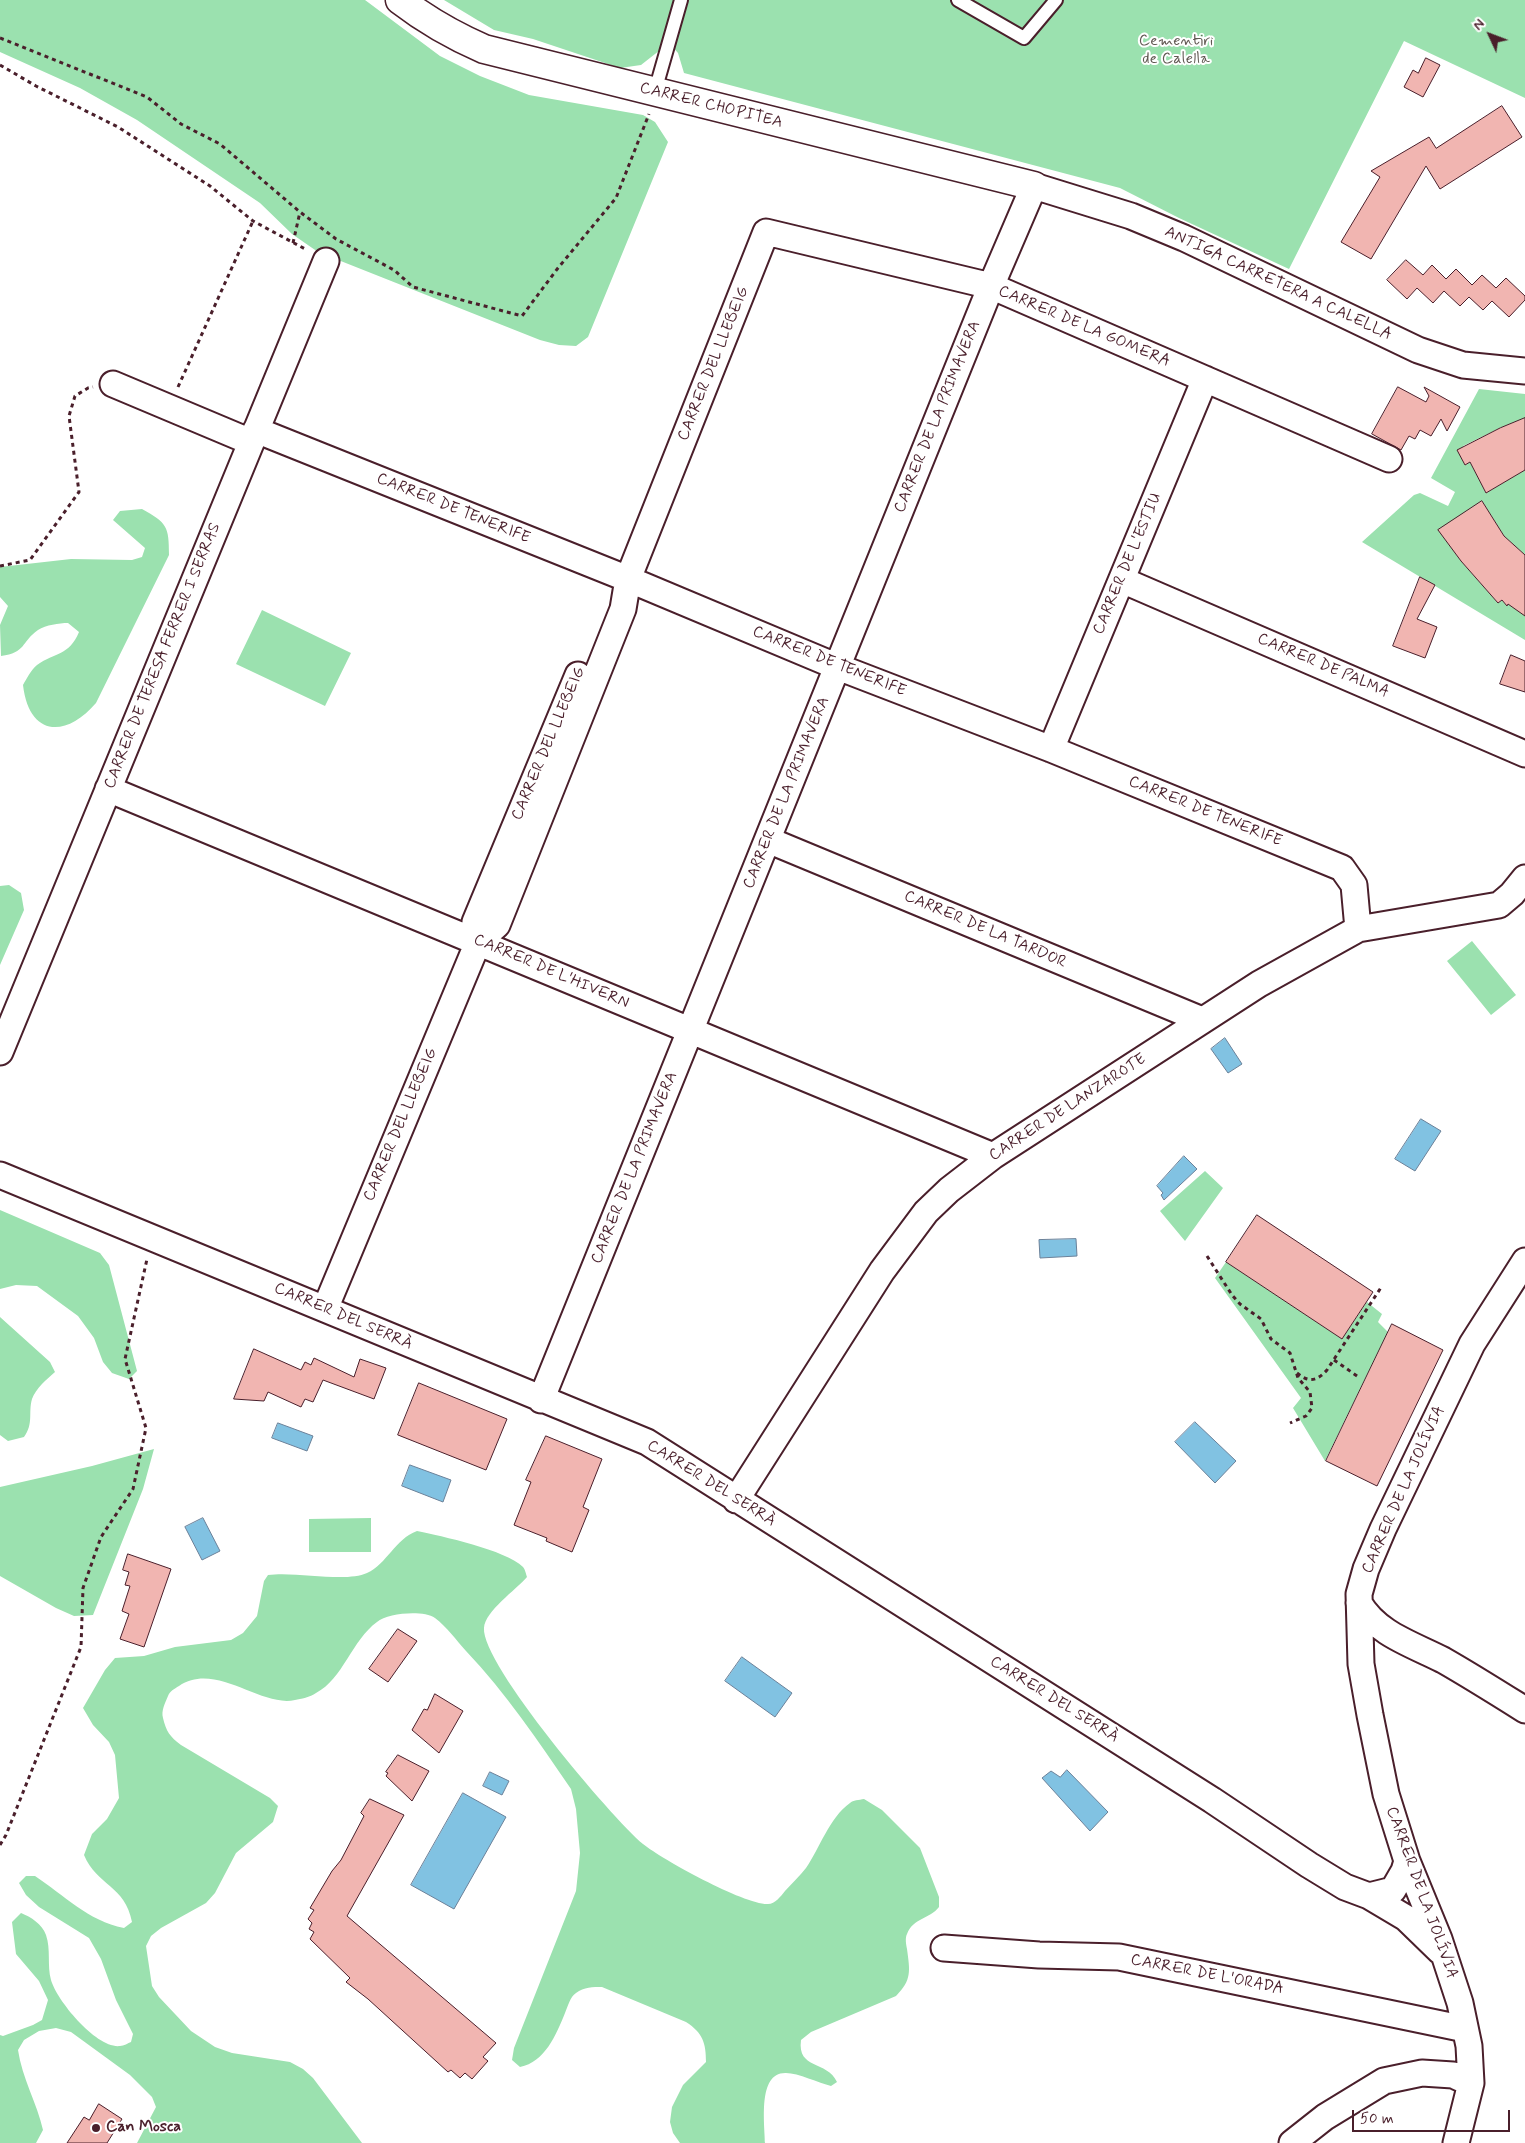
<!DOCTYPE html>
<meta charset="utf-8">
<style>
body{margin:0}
#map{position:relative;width:1525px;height:2143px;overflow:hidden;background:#fff;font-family:Mynerve,sans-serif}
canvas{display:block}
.north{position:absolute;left:1465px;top:10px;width:50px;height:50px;-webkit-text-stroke:4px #fff;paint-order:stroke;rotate:313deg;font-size:14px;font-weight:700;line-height:20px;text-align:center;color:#4a1f2b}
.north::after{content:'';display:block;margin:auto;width:18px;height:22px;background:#4a1f2b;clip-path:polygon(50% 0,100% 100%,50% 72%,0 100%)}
.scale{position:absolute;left:1352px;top:2110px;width:158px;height:22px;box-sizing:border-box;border:2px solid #4a1f2b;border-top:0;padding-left:6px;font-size:15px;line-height:18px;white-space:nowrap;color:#4a1f2b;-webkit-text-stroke:4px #fff;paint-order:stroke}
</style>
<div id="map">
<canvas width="1525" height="2143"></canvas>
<div class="north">N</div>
<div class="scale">50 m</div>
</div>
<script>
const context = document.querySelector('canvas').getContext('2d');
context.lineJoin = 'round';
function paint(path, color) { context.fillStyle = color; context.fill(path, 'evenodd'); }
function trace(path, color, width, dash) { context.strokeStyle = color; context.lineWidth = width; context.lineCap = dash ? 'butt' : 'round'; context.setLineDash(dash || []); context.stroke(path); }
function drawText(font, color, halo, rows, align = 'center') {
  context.font = font + ' Mynerve,sans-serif'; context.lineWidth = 4; context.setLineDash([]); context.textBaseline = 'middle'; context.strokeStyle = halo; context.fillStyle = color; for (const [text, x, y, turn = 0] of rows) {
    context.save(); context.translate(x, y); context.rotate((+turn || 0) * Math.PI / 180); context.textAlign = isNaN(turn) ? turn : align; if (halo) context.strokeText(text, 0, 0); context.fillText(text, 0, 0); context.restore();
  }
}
const green = new Path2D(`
 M0,0H365L440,56L480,76L529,95L643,115L655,122L668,142L588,337L576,346L559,345L540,340L318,252L292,234L260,203L137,120L80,88L0,52Z
 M444,0H1525V98L1404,41L1289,269L1179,218L1120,188L684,73L678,53L669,43L641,65L620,68L533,39L494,30Z
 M1479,389L1525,394V418L1500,428L1463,446L1464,451L1459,453L1465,465L1470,462L1486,493L1525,470V555L1504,536L1482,501L1439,530L1461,561L1498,603L1502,600L1507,606L1518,594L1525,616V640L1362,542L1414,495L1420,493L1448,506L1455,492L1431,478Z
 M142,509C167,523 169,526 169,555L96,703C65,739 29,736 23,685C27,678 31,670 37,665C55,652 69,656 79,632L68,623C59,623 46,625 38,630C21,642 26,653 1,656L0,625L8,606L0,597V567L71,559L132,560L142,557L145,548L113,520L120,511Z
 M262,610L351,653L325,706L236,664Z
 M9,885L21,893L24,910L0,965V886Z
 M1472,941L1516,995L1491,1015L1447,961Z
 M1205,1171L1223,1188L1185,1241L1160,1211Z
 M0,1210L100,1253L109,1265L137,1371L129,1379L112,1373L103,1362L94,1338L78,1316L37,1286L16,1285L0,1289Z
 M1226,1262L1342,1339L1367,1302L1382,1314L1378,1322L1388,1332L1325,1461L1293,1408L1301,1398L1215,1278Z
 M0,1317L50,1362L55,1372C47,1379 36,1388 32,1399C28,1413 34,1423 24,1437L8,1441L0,1435Z
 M154,1449L143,1489L93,1615L74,1616L56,1608L0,1576V1487L92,1466Z
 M371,1518V1552H309V1519Z
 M417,1531C441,1536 506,1550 523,1567C525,1569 526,1574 527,1577C516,1590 485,1611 484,1628C481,1664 612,1818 643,1844C663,1860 745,1905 768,1904C775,1904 781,1896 785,1891C792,1883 800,1876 806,1868C820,1848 829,1818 850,1803C853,1800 859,1800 864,1799L882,1810L920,1848L939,1897V1907C930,1919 913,1918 907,1934C905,1938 906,1944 907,1949C910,1971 912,1980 896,1996L811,2032L801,2040C797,2070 827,2060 837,2082L831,2086C819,2083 798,2073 786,2073C757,2072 765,2124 765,2143H680L673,2133L670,2122L672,2107L683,2085L706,2062C706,2043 703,2033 686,2022L602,1987C593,1987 584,1987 576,1993C570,1997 568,2006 565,2013C556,2035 545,2062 520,2067L512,2060L514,2048L576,1891L580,1853L576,1809L571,1789C538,1741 506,1693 466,1651C456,1640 447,1627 435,1618C423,1610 388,1613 377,1622C352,1640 343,1679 316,1693C310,1697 301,1699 295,1700C261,1708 216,1661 179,1686C174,1689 170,1691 168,1696C165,1703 161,1711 163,1718C166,1731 170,1737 181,1745L270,1798L278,1806L273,1822L236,1853L215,1893L206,1903L161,1928L151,1936L146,1946L152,1986L159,1997L191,2031L215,2047L232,2053L290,2062L303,2069L313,2078L362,2143H137L156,2107L152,2097L130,2075L71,2032L56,2028L39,2031L24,2040L18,2050C22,2078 37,2103 43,2130L36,2143H0V2035L3,2036L33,2025L42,2020L48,2000L39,1981L16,1954L12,1922L21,1913C31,1917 42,1924 46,1935C51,1949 47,1966 51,1980C57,2001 97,2049 120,2046C124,2046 128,2043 131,2042L133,2034L116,2000L101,1959L89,1938L39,1907L26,1895L19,1883L26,1876H35C64,1895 88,1921 124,1928L132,1922C125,1885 97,1886 84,1855L92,1834L107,1819L119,1798L115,1755L109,1742L93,1725L83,1708L105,1670L115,1658L144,1656L175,1647L231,1640L243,1633L257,1616L264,1581L268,1575C296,1571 345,1583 367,1573C387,1564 395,1539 417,1531Z`);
const water = new Path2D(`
 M1225,1038L1242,1064L1228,1073L1211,1049Z
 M1421,1119L1441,1131L1415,1171L1395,1159Z
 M1184,1156L1197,1169L1164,1200L1161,1195L1163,1193L1157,1186Z
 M1076,1239L1077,1256L1040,1258L1039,1240Z
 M1195,1422L1236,1461L1215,1483L1175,1442Z
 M278,1423L313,1436L307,1451L272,1438Z
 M410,1465L451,1480L443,1502L402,1486Z
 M203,1518L220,1551L202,1560L185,1527Z
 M742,1657L792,1693L775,1717L725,1681Z
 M1067,1770L1108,1812L1090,1831L1042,1778L1051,1771L1060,1777Z
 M490,1772L509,1781L502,1795L483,1786Z
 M463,1793L506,1817L454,1909L411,1885Z`);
const building = new Path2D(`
 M1426,58L1440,65L1423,97L1404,87L1413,70L1418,73Z
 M1502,106L1522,137L1440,189L1426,166L1371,259L1341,242L1380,177L1371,171L1429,137L1436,148Z
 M1406,260L1423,275L1432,265L1446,279L1456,269L1472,285L1482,275L1496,288L1506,278L1525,296V300L1509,317L1492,301L1483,310L1469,297L1460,306L1444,291L1433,303L1417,288L1407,299L1387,280Z
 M1398,387L1426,402L1429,396L1424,387L1460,407L1447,431L1441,419L1431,436L1420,430L1415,439L1409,436L1401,450L1372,434Z
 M1525,418V470L1486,493L1470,462L1465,465L1457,450L1500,428Z
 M1482,501L1504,536L1525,555V616L1508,604L1507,606L1502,600L1498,603L1461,561L1438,530Z
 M1420,577L1435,585L1417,619L1437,627L1425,658L1393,646Z
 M1511,655L1525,661V692L1500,684Z
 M1257,1215L1373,1292L1342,1339L1226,1262Z
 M1392,1324L1443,1350L1377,1486L1326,1461Z
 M254,1349L301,1370L305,1362L311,1365L314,1358L354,1377L360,1359L386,1368L374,1399L323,1380L313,1402L305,1399L301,1407L268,1392L264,1401L234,1399Z
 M419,1383L507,1419L486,1470L398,1435Z
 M546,1436L602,1459L583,1507L589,1510L572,1552L546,1541L547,1538L514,1525L531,1482L526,1480Z
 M128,1554L171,1569L144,1647L120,1639L129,1614L122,1611L130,1586L125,1585L129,1572L123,1570Z
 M398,1629L417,1641L388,1682L369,1669Z
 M435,1694L463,1711L439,1753L412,1730L424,1709L427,1710Z
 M398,1755L429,1771L412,1801L386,1776L388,1773L386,1772Z
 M370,1799L404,1815L347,1916L496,2043L483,2057L488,2061L472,2079L465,2073L460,2078L451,2070L448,2072L368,1999L346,1982L350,1978L310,1939L314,1932L309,1929L312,1923L308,1919L314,1910L310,1908L332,1871L341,1860L364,1816L361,1813Z
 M99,2104L122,2119L107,2143H67L84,2117L89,2120Z`);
const path = new Path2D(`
 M0,38L147,97L181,124L220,144L300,212L336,239L394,270L413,287L522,316L558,268L616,198L649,114
 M0,65L36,86L118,127L210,186L253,221L307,250
 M293,243L300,212
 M178,387L253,221
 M0,566L30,560L79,492L69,416L75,396L88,388L93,387
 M1207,1256L1232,1295L1240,1304L1261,1319L1271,1339L1290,1353L1298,1378L1310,1392L1312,1408L1306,1416L1290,1423
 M1334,1360L1360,1378
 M1297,1373C1309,1383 1317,1381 1327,1370L1382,1286
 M0,1845L6,1835L81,1647L83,1588L101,1537L133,1489L146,1428L125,1359L147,1259`);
const lane = new Path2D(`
 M958,0L1024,38L1056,0
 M657,92V84L681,0`);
const street = new Path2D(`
 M113,384L251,442
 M256,430L628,579L838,667L1051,749L1342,868L1354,885L1358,929
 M1122,580L1525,754
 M1051,749L1205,379
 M108,789L993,1156
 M768,840L1202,1020
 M478,942L475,922L578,675
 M0,1052L326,261
 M0,1175L647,1442L1212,1800L1309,1865L1345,1887L1369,1896L1393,1890L1404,1871L1407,1861
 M325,1309L478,942L497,925L623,609L628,579L766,232L991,286L1389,459
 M541,1400L991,286L1034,186L1131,216L1184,238L1418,350L1463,365L1525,371
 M736,1500L882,1271L926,1212L949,1190L993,1156L1259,984L1358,929L1499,905L1512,894L1525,878
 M1359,1603C1377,1634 1412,1644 1443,1660C1471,1676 1498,1693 1525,1710
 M1369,1896L1406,1918L1440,1951
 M944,1948L1039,1955L1119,1957L1465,2029
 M1292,2143L1325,2117L1384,2081L1422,2073L1453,2075L1471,2083
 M1456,2143L1471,2083L1469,2046L1460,2003L1439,1939L1407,1861L1386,1794L1370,1715L1361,1664L1359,1594L1366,1569L1383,1529L1472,1344L1525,1261`);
const secondary = new Path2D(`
 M400,0C426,20 454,36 484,49L1034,186`);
const markers = [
 [96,2128,5,"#4a1f2b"]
];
const parkNames = [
 ["Cementiri",1176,42],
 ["de Calella",1176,60]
];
const streetNames = [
 ["CARRER CHOPITEA",711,106,14],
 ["ANTIGA CARRETERA A CALELLA",1278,284,25],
 ["CARRER DE LA GOMERA",1084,327,23],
 ["CARRER DEL LLEBEIG",714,364,-68],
 ["CARRER DE LA PRIMAVERA",938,417,-68],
 ["CARRER DE TENERIFE",453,509,22],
 ["CARRER DE L'ESTIU",1128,564,-67],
 ["CARRER DE TERESA FERRER I SERRAS",163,656,-68],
 ["CARRER DE TENERIFE",829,662,22],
 ["CARRER DE PALMA",1323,666,23],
 ["CARRER DEL LLEBEIG",549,744,-67],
 ["CARRER DE LA PRIMAVERA",787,793,-68],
 ["CARRER DE TENERIFE",1205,812,22],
 ["CARRER DE LA TARDOR",985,930,23],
 ["CARRER DE L'HIVERN",551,972,23],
 ["CARRER DE LANZAROTE",1068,1108,-33],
 ["CARRER DEL LLEBEIG",401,1125,-67],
 ["CARRER DE LA PRIMAVERA",635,1168,-68],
 ["CARRER DEL SERRÀ",343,1317,23],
 ["CARRER DEL SERRÀ",711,1484,32],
 ["CARRER DE LA JOLÍVIA",1404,1490,-66],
 ["CARRER DEL SERRÀ",1054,1700,32],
 ["CARRER DE LA JOLÍVIA",1421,1893,70],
 ["CARRER DE L'ORADA",1207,1975,11]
];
const poiNames = [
 ["Can Mosca",106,2128]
];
paint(green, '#9be1af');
paint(water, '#81c2e2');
trace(water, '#6b8199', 1);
paint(building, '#f1b5b1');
trace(building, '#4a1f2b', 1);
trace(lane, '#4a1f2b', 16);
trace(street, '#4a1f2b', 29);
trace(secondary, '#4a1f2b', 31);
trace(path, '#4a1f2b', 3, [4, 4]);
trace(lane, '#fff', 12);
trace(street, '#fff', 25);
trace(secondary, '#fff', 28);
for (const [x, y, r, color] of markers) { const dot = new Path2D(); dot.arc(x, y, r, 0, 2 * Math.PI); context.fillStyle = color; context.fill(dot); trace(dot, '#fff', 2); }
drawText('16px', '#625953', '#fff', parkNames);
drawText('16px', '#4a1f2b', '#fff', streetNames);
drawText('bold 16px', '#4a1f2b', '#fff', poiNames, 'left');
</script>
